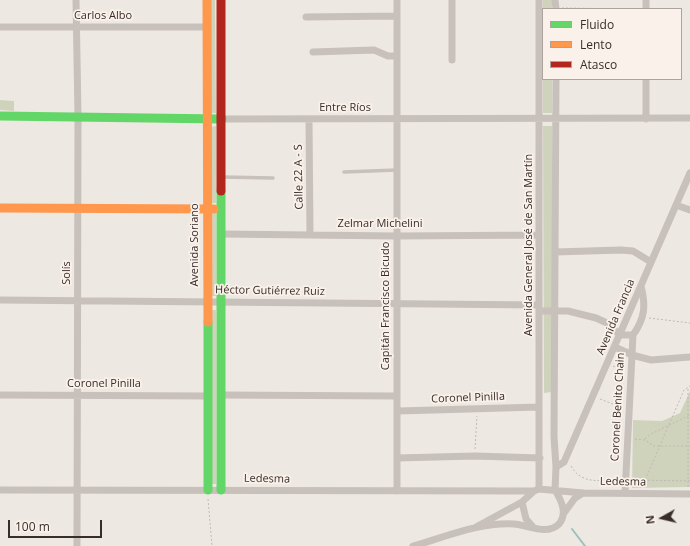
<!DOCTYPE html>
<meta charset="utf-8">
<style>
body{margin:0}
#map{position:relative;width:690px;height:546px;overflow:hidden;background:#eee8e3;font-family:"Open Sans",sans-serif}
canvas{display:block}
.legend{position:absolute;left:542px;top:8px;width:140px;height:72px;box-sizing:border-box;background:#faf2ea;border:1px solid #aca39d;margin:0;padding:5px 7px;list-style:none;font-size:12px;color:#382d29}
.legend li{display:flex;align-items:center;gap:8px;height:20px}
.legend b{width:20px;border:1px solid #aca39d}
.north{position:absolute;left:642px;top:498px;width:40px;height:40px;-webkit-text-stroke:3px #faf2ea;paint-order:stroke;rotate:262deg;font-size:11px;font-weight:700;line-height:16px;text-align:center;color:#382d29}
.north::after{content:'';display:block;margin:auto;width:14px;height:18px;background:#382d29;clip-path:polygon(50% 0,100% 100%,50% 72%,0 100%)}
.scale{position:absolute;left:8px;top:520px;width:94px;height:18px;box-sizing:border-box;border:2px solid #382d29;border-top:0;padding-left:5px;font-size:12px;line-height:14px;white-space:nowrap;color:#382d29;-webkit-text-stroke:3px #faf2ea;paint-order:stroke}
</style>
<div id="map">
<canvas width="690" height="546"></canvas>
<ul class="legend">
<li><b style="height:5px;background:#63d668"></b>Fluido</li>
<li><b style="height:5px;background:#ff974d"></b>Lento</li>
<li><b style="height:5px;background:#b3261e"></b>Atasco</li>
</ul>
<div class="north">N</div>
<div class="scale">100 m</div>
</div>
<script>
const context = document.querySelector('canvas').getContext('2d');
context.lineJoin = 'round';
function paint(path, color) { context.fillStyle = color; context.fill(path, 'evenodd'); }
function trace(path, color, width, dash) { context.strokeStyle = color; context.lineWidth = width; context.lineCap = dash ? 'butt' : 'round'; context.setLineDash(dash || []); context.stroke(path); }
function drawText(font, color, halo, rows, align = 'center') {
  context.font = font + ' "Open Sans",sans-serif'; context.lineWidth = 3.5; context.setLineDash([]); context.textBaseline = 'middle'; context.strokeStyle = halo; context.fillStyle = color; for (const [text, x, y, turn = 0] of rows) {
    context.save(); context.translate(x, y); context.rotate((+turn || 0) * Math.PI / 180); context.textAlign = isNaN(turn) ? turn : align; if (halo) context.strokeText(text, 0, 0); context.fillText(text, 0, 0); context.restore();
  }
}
const green = new Path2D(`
 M210,0H215L216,113H210Z
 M543,0H552V9H543Z
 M543,79H552V113H543Z
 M0,100L14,101V111L0,110Z
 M216,126V203H210V127Z
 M543,126H552V392L544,393Z
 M210,213H216V296H211Z
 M211,310H216V484H211Z
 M690,391V487L632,488L633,420L662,421L680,413Z`);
const stream = new Path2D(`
 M572,529L585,546`);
const path = new Path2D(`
 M562,8L626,9
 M649,318L690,323
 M613,366L624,370
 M600,399L623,408
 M635,439L645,440L654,446H690
 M645,439L651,434L690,415
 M475,449L477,416
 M571,466C582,485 599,480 619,480
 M632,480L690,481
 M642,487L684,390L690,386
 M688,487V388
 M208,499L212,546`);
const lane = new Path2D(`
 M344,172L397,170
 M222,177L273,178`);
const street = new Path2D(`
 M76,0L78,116L77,546
 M452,0V60
 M539,0V489
 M555,0L556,9
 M646,0V9
 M306,17L397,16
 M0,27H207
 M313,52L374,50L388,56H397
 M646,79V119
 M222,119L690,118
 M309,119L310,235
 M676,205L690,210
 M221,234L397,236L539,235
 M555,252L621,250L633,251L651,262
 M0,300L539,305
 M539,311H568L596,318L607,323L620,335H633L625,493
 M633,335C645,318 646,306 641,286
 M615,347L632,355L651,360L690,357
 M0,395L208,396
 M221,395L397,396
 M398,411L539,407
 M397,458L475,456L540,458
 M556,467L564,462L690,173
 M0,490L534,491
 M555,490L556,467L554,437L556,79
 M397,491V0
 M522,502L526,519L534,528
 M564,513L575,498L583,493
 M476,527L522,502L534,491L539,489L583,493L690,494
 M413,546C445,537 480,522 514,524C528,525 547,536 559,524C568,513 561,500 555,490`);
const fast = new Path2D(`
 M0,116L222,119
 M221,191V490
 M208,322V490`);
const slow = new Path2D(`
 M207,0L208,322
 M0,208L214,209`);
const jam = new Path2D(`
 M221,0V191`);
const streetNames = [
 ["Carlos Albo",103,16],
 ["Entre Ríos",345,108],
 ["Calle 22 A - S",299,177,-91],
 ["Zelmar Michelini",380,224],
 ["Avenida Soriano",195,245,-90],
 ["Avenida General José de San Martín",529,245,-90],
 ["Solís",67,273,-90],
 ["Héctor Gutiérrez Ruiz",270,291,1],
 ["Capitán Francisco Bicudo",386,306,-90],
 ["Avenida Francia",616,317,-67],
 ["Coronel Pinilla",104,384],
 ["Coronel Pinilla",468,398,-2],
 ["Coronel Benito Chain",618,407,-87],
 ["Ledesma",267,479,1],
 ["Ledesma",623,482,1]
];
paint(green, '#d0d3bc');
trace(stream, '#9ec0bf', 2);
trace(path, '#c0b9b3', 1, [2, 2]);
trace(lane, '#c7c0bb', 3.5);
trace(street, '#c7c0bb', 7);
trace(fast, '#63d668', 9);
trace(slow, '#ff974d', 9);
trace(jam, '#b3261e', 9);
drawText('11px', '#382d29', '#faf2ea', streetNames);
</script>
